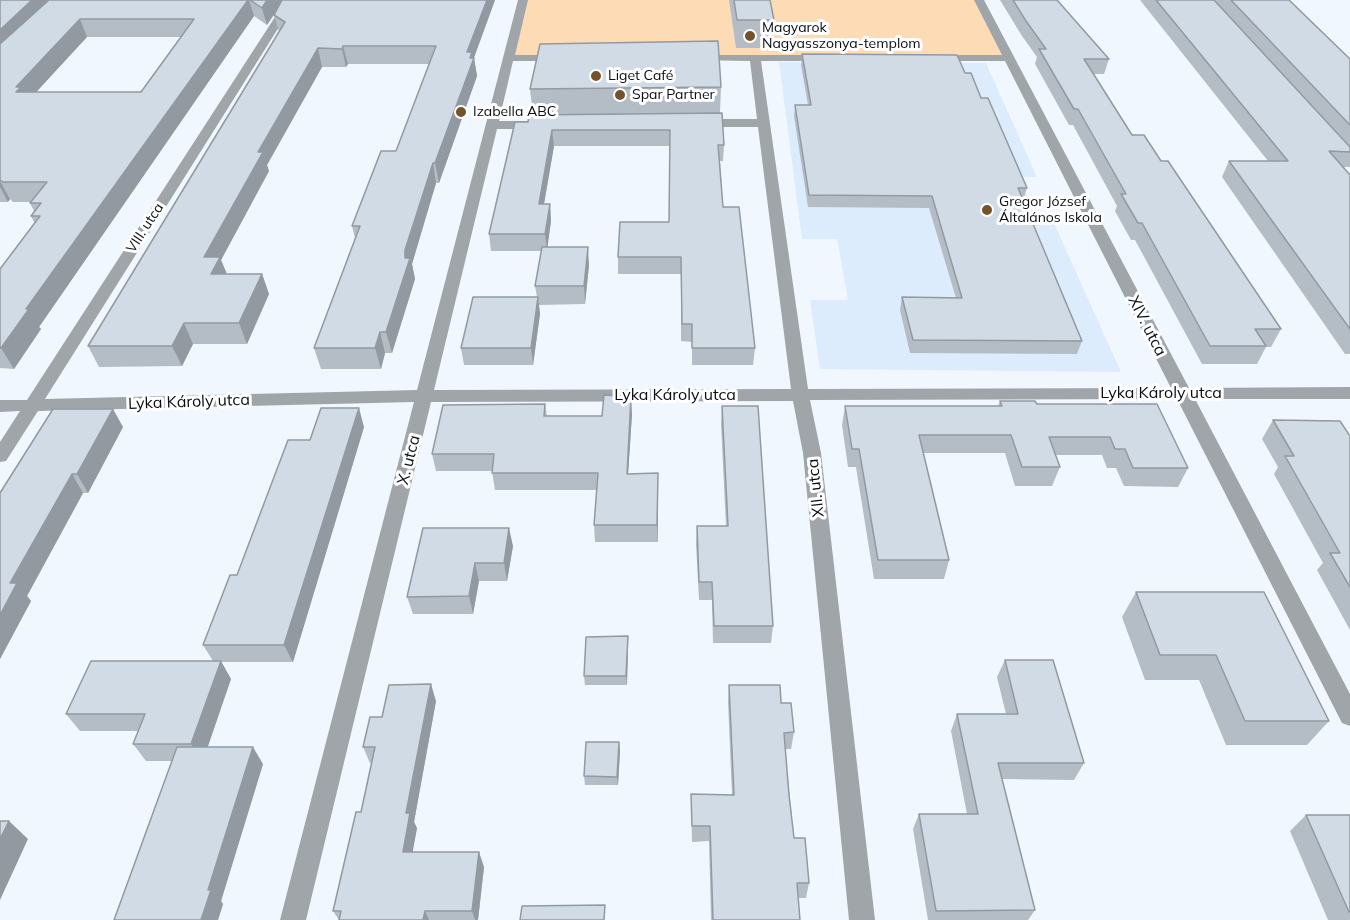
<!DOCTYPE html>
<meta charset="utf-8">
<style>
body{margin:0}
canvas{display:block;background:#f1f7fe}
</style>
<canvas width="1350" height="920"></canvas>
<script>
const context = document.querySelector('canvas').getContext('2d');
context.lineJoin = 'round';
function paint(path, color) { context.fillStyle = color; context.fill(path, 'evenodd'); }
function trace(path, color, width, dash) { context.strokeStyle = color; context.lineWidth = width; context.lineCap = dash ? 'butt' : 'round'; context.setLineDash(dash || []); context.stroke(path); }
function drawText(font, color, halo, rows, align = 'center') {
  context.font = font + ' Mulish,sans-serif'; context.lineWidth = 6; context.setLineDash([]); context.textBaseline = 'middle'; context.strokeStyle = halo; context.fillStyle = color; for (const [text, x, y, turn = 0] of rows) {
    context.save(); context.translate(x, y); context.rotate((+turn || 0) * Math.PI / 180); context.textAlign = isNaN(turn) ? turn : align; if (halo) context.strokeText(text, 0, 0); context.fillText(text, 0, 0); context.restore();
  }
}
const built = new Path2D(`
 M779,62L986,63L1037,177H1019L1038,221H1053L1121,372L820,369L810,300H848L837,239H802Z`);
const green = new Path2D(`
 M523,0H979L1009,58H508Z`);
const minor = new Path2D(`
 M286,0H296L45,399L417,390L518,0H528L515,55H560L566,58L560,61H513L499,121H538L544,125L538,129H497L434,390L791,389L758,127H698L692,123L698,119H757L750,61L692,60L690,58L696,55H824L830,58L824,61H761L808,389L1171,388L1005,61H936L930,58L936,55H1002L974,0H984L1189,388L1350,387V399H1195L1350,694V726L1342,723L1177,399L810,400L821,453L875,920H849L803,453L793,401L431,402L306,920H280L414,402L38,411L6,461L0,462V442L20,411L0,412V400H27Z`);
const wall = new Path2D(`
 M0,0H495L474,58L477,76L439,183H436L412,264L415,279L392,353H385L381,369H321L314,348L355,238L352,226L396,151L429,64H348L346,67H322L267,165L269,171L221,260L227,274H262L269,294L247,344H193L182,366L99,367L88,346L279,32L274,15L267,25L254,16L39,327L41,329L14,369L0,368V269L35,224L31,216L34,211L30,203L31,202H13L10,199L8,202H0ZM87,37H182L141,92H36Z
 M729,0H770L774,20L772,48H736Z
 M1000,0H1057L1109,59L1104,74H1094L1132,135L1161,161L1281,329L1271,347H1266L1257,364H1202L1135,240H1131L1115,211L1117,206L1073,125H1069L1035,64L1037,57L1022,36Z
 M1140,0H1289L1350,59V167H1343L1350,175V354H1345L1222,177L1229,161H1268Z
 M802,54L965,73L981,98L1027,188L1023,200L1082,341L1077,354L910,353L900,310L902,297L956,298L929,208L808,207L794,116L795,105H808L801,65Z
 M721,87L720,113L724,145L723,161H720L723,207L755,348L753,365H692V342L681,341V274H618V257L669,222L670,146H554L544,204H550L551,221L547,247L589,265L585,304L539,305L540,314L533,365H464L461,348L537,297L535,286L541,251H491L489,234L528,122L533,115L530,89Z
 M1000,401L1037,404L1188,468L1178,487L1124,486L1116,468H1107L1102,455H1055L1060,467L1052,486H1015L1005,453H923L949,560L944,579H874L856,467H848L842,425L845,406H998Z
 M545,404L547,416H602L632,414L628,474L658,491V542H595L594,525L597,490H495L492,471H436L432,454Z
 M722,406L773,626L771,643H713L712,600H699L696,544L697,526H726L721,424Z
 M1273,420L1350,436V630L1317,570L1323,563L1274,474L1278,467L1262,439Z
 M123,427L88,493H83L27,596L31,601L0,659V493Z
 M364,427L293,662H221L231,679L207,747L263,764L221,901L223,904L218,920L172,761H146L133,744L138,731H80L66,714L213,661L203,645L237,575L310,440Z
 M423,528L513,546L507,581H479L473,614H413L407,597Z
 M1136,592L1329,721L1307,745H1226L1199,680H1145L1122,617Z
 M628,645L627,685H585L584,676Z
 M1005,660L1084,763L1074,780L1002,779L1035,910L1028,920H928L913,829L919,814H967L951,731L957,714H1006L997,677Z
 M729,685L781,703L794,732L791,749H785L794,838L809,883L806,898H798L800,920H711L709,841L692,842L691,794L732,795L728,702Z
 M436,701L414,822L417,828L412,852L484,867L478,920H339L333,911L361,812L372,763H370L363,747L382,717Z
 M619,742L620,751L618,785H585L584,776Z
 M1306,815H1350V920H1328L1290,831Z`);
const shadedWall = new Path2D(`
 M32,0H58L0,56V30Z
 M248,0H249L254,16L39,327L41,329L14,369L1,348L26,309Z
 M267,0H283L267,25L262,8Z
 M487,0H495L473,60L474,58L477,76L439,183L435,163L467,52Z
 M80,19L87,37L28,101L16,92V87Z
 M343,46L348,64L346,67L342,49Z
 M318,48L322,67L267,165L269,171L221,260L228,277L219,294L204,257L258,152Z
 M552,130L554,146L541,221L539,204Z
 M433,163L436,183L412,264L415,279L392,353L386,332L405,258V250Z
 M0,181L10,199L8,202L0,187Z
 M550,204L551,221L547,251L545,234Z
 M588,247L589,265L585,304L584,286Z
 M262,274L269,294L247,344L239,323Z
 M538,297L540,314L533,365L531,348Z
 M184,323L193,344L182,366L172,346Z
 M380,332L385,353L381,369L375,348Z
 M631,397L632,414L627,491V474Z
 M359,408L364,427L293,662L284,645Z
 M113,409L123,427L88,493L77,474Z
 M658,473V542L657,525Z
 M72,474L83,493L27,596L31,601L0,659V615L10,583Z
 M509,528L513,546L507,581L504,563Z
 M475,563L479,581L473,614L469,596Z
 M628,636V645L627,685L626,676Z
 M221,661L231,679L203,761L191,744Z
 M431,684L436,701L414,822L417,828L410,867L403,852L406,813Z
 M619,742L620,751L618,785L617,777Z
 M253,747L263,764L221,901L223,904L218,920H201L208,890Z
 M9,821L28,839L0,900V839Z
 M479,852L484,867L478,920H475L472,911Z
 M425,911L429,920H423Z`);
const building = new Path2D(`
 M0,0H32L0,30Z
 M49,0H248L26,309H29L1,348H0V269L40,216H31L41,203H30L47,182H3L0,180V44ZM80,19H194L141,92H16L21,87H16Z
 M250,0H267L262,8Z
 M282,0H487L467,52H472L470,58H474L435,163H433L405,250V258H410L386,332H380L375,348H314L360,226H352L381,151H396L436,46H343L342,49L318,48L258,152H263L204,257H220L211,274H262L239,323H184L172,346H88L285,22L274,15Z
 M734,0H770L774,20H737Z
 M1013,0H1057L1109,59H1084L1132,135H1144L1161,161H1168L1281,329H1255L1266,346H1210L1142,223H1138L1121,194H1126L1078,109H1074L1039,49H1046L1026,21Z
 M1156,0H1214L1350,147V152L1329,151L1350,175V329L1229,161H1288Z
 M1231,0H1289L1350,59V125Z
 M718,41L721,87L530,89L540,44Z
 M802,54L957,55L965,73H971L981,98H988L1027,188H1018L1082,341L913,340L902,297L962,298L932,196L809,195L795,105H811Z
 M722,113L724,145H718L723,207H739L755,348H692V324H682L681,257H618L620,222H669L670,130H552L539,204H550L545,234H489L515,122H528L529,115Z
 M542,247H588L584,286H535Z
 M473,297H538L531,348H461Z
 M604,395L631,397L627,474L658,473L657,525H594L598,473H492L494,454H432L443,405L545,404L544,416H602Z
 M1000,401H1035L1037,404H1157L1188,468H1133L1125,449H1115L1110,437H1049L1060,467H1022L1011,435H919L949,560H878L859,449H852L845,406H1002Z
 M722,406H758L773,626H714L712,582H699L697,526H728Z
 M321,408H359L284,645H203L230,575H237L288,440H310Z
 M53,409H113L77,474H72L10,583H17L0,615V493Z
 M1273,420L1340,421L1350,436V587L1330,553H1340L1285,456H1294Z
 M423,528H509L504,563H475L469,596L407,597Z
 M1136,592H1264L1329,721H1245L1216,655H1160Z
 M628,636L626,676H584L586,637Z
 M1005,660H1053L1084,763H998L1035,910L936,911L919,814H978L957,714H1018Z
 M91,661H221L191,744H133L145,714H66Z
 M431,684L406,813H410L403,852H479L472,911H425L423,920H339L341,911H333L356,812H361L375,747H363L370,717H382L389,685Z
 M729,685H780L781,703H791L794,732L784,733L789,795L794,838H805L809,883H797L800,920H713L710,826H692L691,794L734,795Z
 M586,742H619L617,777L584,776Z
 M177,747H253L208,890H211L201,920H114Z
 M1306,815H1350V912H1349Z
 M0,821H9L0,839Z
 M605,905L604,920H520L522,906Z`);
const markers = [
 [750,36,6,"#74532a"],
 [596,76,6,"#74532a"],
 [620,95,6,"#74532a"],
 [461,112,6,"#74532a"],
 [987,210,6,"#74532a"]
];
const farPoinames = [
 ["Magyarok",762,28],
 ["Nagyasszonya-templom",762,44],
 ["Liget Café",608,76],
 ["Spar Partner",632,95],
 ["Izabella ABC",473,112],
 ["Gregor József",999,202],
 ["Általános Iskola",999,218]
];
const farStreetnames = [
 ["VIII. utca",145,228,-57]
];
const streetNames = [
 ["XIV. utca",1147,326,63],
 ["Lyka Károly utca",1161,393],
 ["Lyka Károly utca",675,395],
 ["Lyka Károly utca",189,402,-2],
 ["X. utca",409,460,-76],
 ["XII. utca",816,488,-96]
];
paint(built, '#dcecfc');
paint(green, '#fddcb5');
paint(minor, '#a0a5a9');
paint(wall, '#b4bcc6');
paint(shadedWall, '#9299a1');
paint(building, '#d1dbe6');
trace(building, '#9299a1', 1.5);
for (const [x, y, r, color] of markers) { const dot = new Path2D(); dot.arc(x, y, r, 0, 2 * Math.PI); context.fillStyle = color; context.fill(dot); trace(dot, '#fff', 2); }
drawText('14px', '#090c10', '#fff', farPoinames, 'left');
drawText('14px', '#090c10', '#fff', farStreetnames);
drawText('16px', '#090c10', '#fff', streetNames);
</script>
